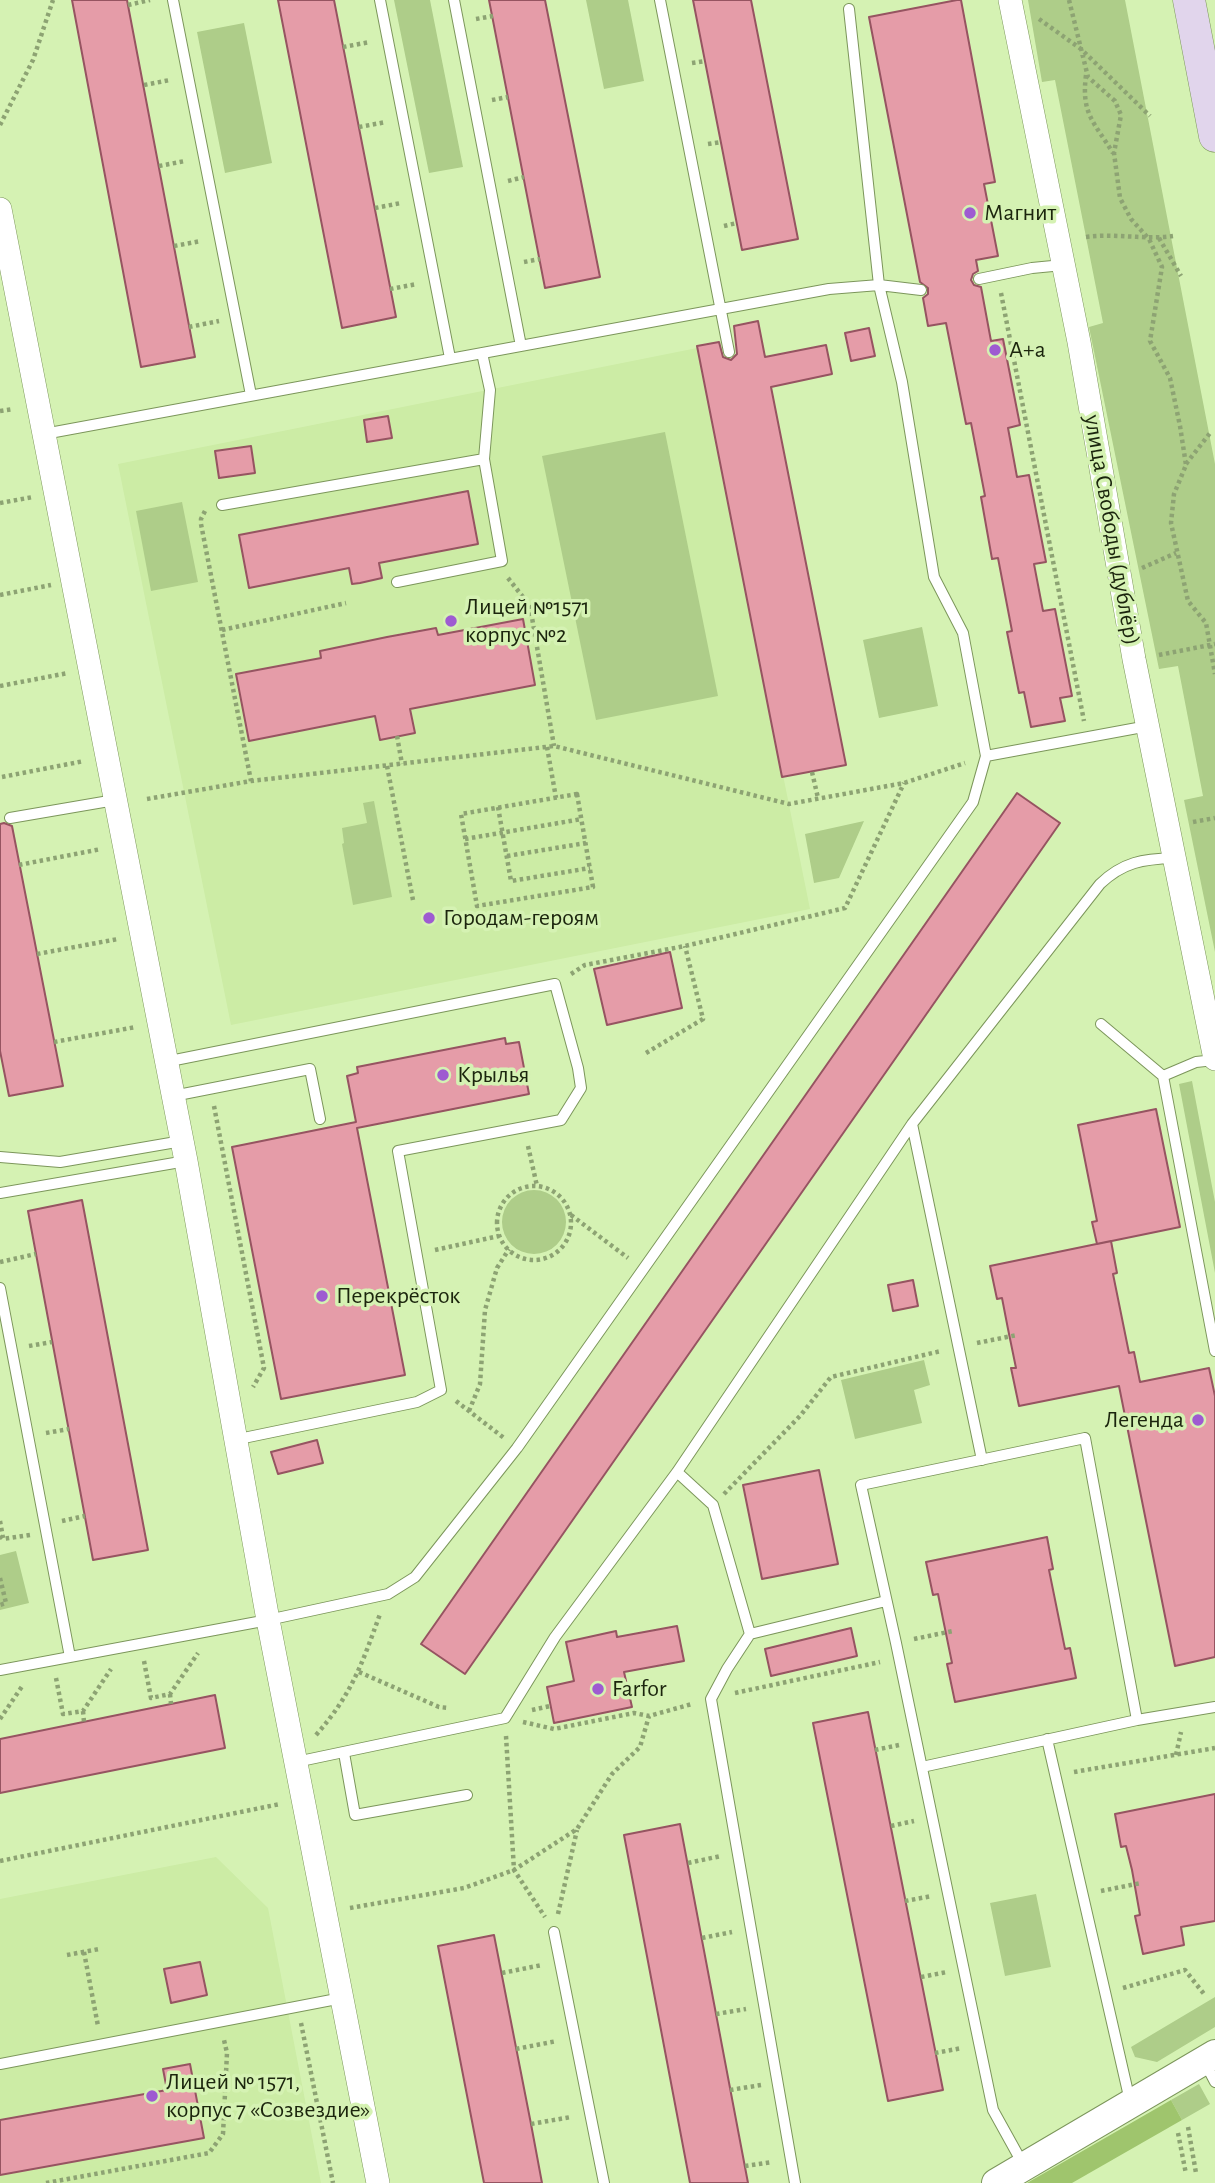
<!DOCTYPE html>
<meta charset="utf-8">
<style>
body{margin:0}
canvas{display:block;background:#d5f2b3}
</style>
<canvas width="1215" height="2183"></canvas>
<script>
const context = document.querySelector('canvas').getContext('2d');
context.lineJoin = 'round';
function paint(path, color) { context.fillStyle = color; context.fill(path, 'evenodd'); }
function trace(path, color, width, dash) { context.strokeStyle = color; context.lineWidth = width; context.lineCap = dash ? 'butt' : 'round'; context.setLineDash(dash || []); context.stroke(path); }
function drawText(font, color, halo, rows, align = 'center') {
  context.font = font + ' "Alegreya Sans",sans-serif'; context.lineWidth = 7; context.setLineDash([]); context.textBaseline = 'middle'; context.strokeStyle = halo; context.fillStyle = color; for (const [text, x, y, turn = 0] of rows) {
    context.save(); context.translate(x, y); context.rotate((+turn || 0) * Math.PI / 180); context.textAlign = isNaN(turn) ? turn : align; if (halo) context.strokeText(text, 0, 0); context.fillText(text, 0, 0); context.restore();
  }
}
const built = new Path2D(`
 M697,348L810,909L231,1025L118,464Z
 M216,1857L268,1908L321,2183H0V1899Z`);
const green = new Path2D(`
 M394,0H430L463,167L429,173Z
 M586,0H628L644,81L604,89Z
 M1028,0H1125L1215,464V952L1184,800L1203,796L1178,666L1159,669L1089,327L1103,323L1055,80L1042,82Z
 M244,23L272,163L225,173L197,32Z
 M665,432L718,696L596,720L542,456Z
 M182,502L198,582L151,591L136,511Z
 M922,627L938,706L879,718L863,640Z
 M374,801L392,897L353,905L342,844L344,843L342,828L367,823L363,803Z
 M864,821L839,878L814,883L805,834Z
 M1192,1081L1215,1202V1273L1179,1084Z
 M502 1222a32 32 0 1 1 64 0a32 32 0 1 1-64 0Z
 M924,1360L930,1385L914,1390L922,1423L855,1439L841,1380Z
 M16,1551L29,1603L0,1610V1555Z
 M1036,1894L1051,1967L1005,1976L990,1903Z
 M1215,1997V2027L1157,2062L1135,2057L1131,2047Z
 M1199,2084L1210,2104L1182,2120L1171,2100Z`);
const forest = new Path2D(`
 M1171,2100L1182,2120L1072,2183H1027Z`);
const building = new Path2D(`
 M72,0H127L195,357L141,367Z
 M278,0H334L396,317L342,328Z
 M489,0H545L600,277L545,288Z
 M693,0H751L798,239L742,250Z
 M957,0H961L995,182L984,184L998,256L976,260L978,271L973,274L971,280L974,285L981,287L991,341L1003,339L1020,425L1008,428L1017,477L1029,475L1046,562L1034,564L1043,611L1055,609L1072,696L1060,698L1065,721L1031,727L1024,692L1019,693L1007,632L1012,631L998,558L992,559L981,497L985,496L971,423L966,424L946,323L928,326L923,298L928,294V288L920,282L869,17Z
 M758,321L765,357L826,345L832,374L771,387L846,765L782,777L697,346L719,342L723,357L731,360L737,354L734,326Z
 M869,328L875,356L851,361L845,333Z
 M388,416L392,438L367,442L364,420Z
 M251,446L255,473L219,478L215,451Z
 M468,491L478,544L379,563L382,578L360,583L352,584L349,568L249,588L239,535Z
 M523,619L535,685L410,709L415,733L380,740L375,716L249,741L236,674L321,658L320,651L387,637L436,628L438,635Z
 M1017,793L1060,823L465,1674L421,1644Z
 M4,823L12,826L63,1086L9,1096L0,1051V824Z
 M670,952L682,1008L607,1025L594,969Z
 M505,1038L506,1044L519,1042L529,1094L357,1128L405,1375L281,1399L232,1147L356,1122L347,1076L358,1073L357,1067Z
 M1156,1109L1180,1227L1097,1244L1092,1222L1097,1221L1078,1125Z
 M82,1200L148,1550L93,1560L28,1211Z
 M1111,1241L1117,1273L1113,1274L1129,1353L1134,1352L1140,1382L1209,1368L1215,1396V1657L1175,1666L1119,1386L1019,1406L1011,1368H1016L1008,1329L1002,1298L997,1299L990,1266Z
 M913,1280L918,1306L893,1311L888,1285Z
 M317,1440L323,1463L278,1474L271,1452Z
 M819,1470L838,1564L762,1579L743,1485Z
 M1047,1537L1053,1569L1049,1570L1065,1649L1070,1648L1076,1678L955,1702L947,1664L952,1663L943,1619L938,1594L933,1595L926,1562Z
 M677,1626L684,1661L624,1672L632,1707L554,1723L547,1687L574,1681L566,1642L616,1631L617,1637Z
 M851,1628L857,1656L771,1676L765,1649Z
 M215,1695L225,1748L0,1793V1739Z
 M868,1712L943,2090L888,2101L813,1723Z
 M1215,1794V1921L1181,1927L1184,1945L1143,1954L1135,1916L1140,1915L1132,1870L1126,1846L1121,1847L1115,1814Z
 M680,1824L716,2014L748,2183H690L624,1835Z
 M494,1935L531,2124L542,2183H484L438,1946Z
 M200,1962L207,1995L171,2003L164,1969Z
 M190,2064L204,2138L0,2175V2120L167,2090L163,2069Z`);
const path = new Path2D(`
 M1069,0L1088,77L1115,101L1121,115L1114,153L1120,198L1131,219L1149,239L1162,267L1150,341L1170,378L1180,426L1186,465L1174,494L1171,523L1188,601L1206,623L1215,674
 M128,5L150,0
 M476,19L493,16
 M1039,19L1081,49L1150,116
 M343,47L370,42
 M692,63L705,61
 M1086,75C1081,114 1094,122 1113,153
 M144,85L170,80
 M492,100L508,97
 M0,125L33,60L53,0
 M359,127L386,122
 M708,144L721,142
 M159,166L185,161
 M508,181L524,177
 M375,208L401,203
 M724,226L737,223
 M1086,237C1115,233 1144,240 1173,236
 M1159,238L1181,276
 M174,246L201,241
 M524,262L540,259
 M390,289L417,284
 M1001,293L1084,721
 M189,327L219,321
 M0,411L13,409
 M1186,464L1210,433
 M0,503L33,497
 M205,511L201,519V524L251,781
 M1142,568L1176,553
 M508,578L530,606L554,746
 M0,595L51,585
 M222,630L346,603
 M1159,655L1215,644
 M0,686L68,673
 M397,736L402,764
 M547,747L556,798
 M387,766L413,900
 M812,772L818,798
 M2,777L84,761
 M577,794L593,887L477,906L461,814Z
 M147,799L251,781L554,746L789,804L904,783L965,763
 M498,807L511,881L590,868
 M1193,822L1215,818
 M465,839L582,819
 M507,856L586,843
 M19,865L101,849
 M37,954L118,939
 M571,974L585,965L685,946L845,908L904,783
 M54,1042L136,1027
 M646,1053L703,1019L685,946
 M214,1106L264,1368L253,1387
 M528,1146L537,1186
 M497 1223a37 37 0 1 1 74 0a37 37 0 1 1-74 0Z
 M571,1215L628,1258
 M435,1250L499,1236
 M0,1262L36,1254
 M977,1343L1017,1335
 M29,1346L52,1342
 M456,1401L504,1438
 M469,1411L480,1384L485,1310L497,1268L509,1249
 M46,1433L69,1429
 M724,1494L800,1416L831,1377L941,1351
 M0,1521L3,1538
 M62,1521L85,1516
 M0,1536L3,1539L30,1535
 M0,1578L6,1603L0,1605
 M914,1639L953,1631
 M144,1661L151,1698L170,1694L198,1653
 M359,1672L439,1707L449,1708
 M56,1678L63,1714L83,1711L111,1669
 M735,1693L880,1662
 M170,1694L171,1704
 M532,1710L550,1706
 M83,1711L84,1722
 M0,1719L23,1685
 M523,1722L554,1729L634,1713L649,1716L692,1704
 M316,1735C352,1694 362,1664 380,1614
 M506,1736L514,1870L545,1917
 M875,1750L899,1745
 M1176,1755L1181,1732
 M1074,1772L1215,1748
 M891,1826L914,1821
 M0,1861L280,1804
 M688,1863L721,1856
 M1101,1891L1141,1883
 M905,1901L932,1896
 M350,1908L464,1888L514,1870L577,1829L612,1774L640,1747L649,1716
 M558,1914L577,1830
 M702,1938L732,1932
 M84,1952L98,2026
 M67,1955L99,1949
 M502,1973L542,1965
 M921,1977L947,1972
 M1123,1988L1185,1970L1204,1994
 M716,2014L746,2009
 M301,2023L333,2183
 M516,2049L557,2041
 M935,2053L962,2048
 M730,2090L761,2085
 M531,2124L571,2117
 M1188,2127L1196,2173
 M1178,2133L1186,2174
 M745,2166L772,2162
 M46,2183L209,2153L223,2134L227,2053L224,2040`);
const service = new Path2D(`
 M173,0L251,395
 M380,0L450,358
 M454,0L521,346
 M660,0L729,352
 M979,279L1032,268L1063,265
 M44,434L829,289L879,285L921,290
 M222,505L484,459
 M397,582L502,561L484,459L490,390L482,353
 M986,756L1148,726
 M10,818L115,800
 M1101,1024L1163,1076L1196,1062L1215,1060
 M165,1062L555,984L578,1068L581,1088L561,1120L398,1151L441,1390L417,1402L234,1440
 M1163,1076L1215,1351
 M173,1096L310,1069L320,1119
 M912,1124L982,1460
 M0,1157L60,1162L182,1141
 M0,1193L186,1161
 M0,1288L70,1657
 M677,1472L713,1505L750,1634L727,1669L711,1699L795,2183
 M750,1634L886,1601
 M0,1670L268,1620L388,1594L415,1577L517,1448L973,802L986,756L963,633L934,577L902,382L879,285L849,9
 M1137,1720L1215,1707
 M1047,1739L1130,2101
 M344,1753L355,1815L467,1795
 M296,1762L505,1718L555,1637L677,1472L912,1124L1100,884C1123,862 1143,859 1174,858
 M922,1767L1137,1720L1085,1438L861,1485L896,1643L993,2110L1024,2166
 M554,1932L604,2183
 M1205,2063L1215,2082
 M0,2064L342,1998`);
const minor = new Path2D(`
 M1010,0L1079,342L1134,659L1215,1059
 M0,209L186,1161L268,1620L378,2183`);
const tertiary = new Path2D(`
 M996,2183L1215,2054`);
const secondary = new Path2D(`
 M1189,0L1215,136`);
const markers = [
 [970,213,7,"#9e5bd1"],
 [995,350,7,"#9e5bd1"],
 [451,621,7,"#9e5bd1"],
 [429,918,7,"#9e5bd1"],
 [443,1075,7,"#9e5bd1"],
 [322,1296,7,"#9e5bd1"],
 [1198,1420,7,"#9e5bd1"],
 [598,1689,7,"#9e5bd1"],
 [152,2096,7,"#9e5bd1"]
];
const poiNames = [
 ["Магнит",984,213],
 ["А+а",1009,350],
 ["Лицей №1571",465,607],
 ["корпус №2",465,635],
 ["Городам-героям",443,918],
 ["Крылья",457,1075],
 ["Перекрёсток",336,1296],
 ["Легенда",1184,1420,"right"],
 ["Farfor",612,1689],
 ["Лицей № 1571,",166,2082],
 ["корпус 7 «Созвездие»",166,2110]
];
const streetNames = [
 ["улица Свободы (дублёр)",1112,530,80]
];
paint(built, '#cceca5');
paint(green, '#aecd89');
paint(forest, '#9fc56d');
paint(building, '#e59ca8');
trace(building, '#965461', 2);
trace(service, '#7c965b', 12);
trace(minor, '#7c965b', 24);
trace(tertiary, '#7c965b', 30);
trace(secondary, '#7c965b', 33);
trace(path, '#8da373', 4.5, [3.5, 3.5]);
trace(service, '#fff', 10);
trace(minor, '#fff', 23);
trace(tertiary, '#fff', 28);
trace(secondary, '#e1d5ec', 32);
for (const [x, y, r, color] of markers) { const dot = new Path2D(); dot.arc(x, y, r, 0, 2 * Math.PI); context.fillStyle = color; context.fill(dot); trace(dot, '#d5f2b3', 2.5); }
drawText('24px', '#1b250d', '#d5f2b3', poiNames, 'left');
drawText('24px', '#1b250d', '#d5f2b3', streetNames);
</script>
